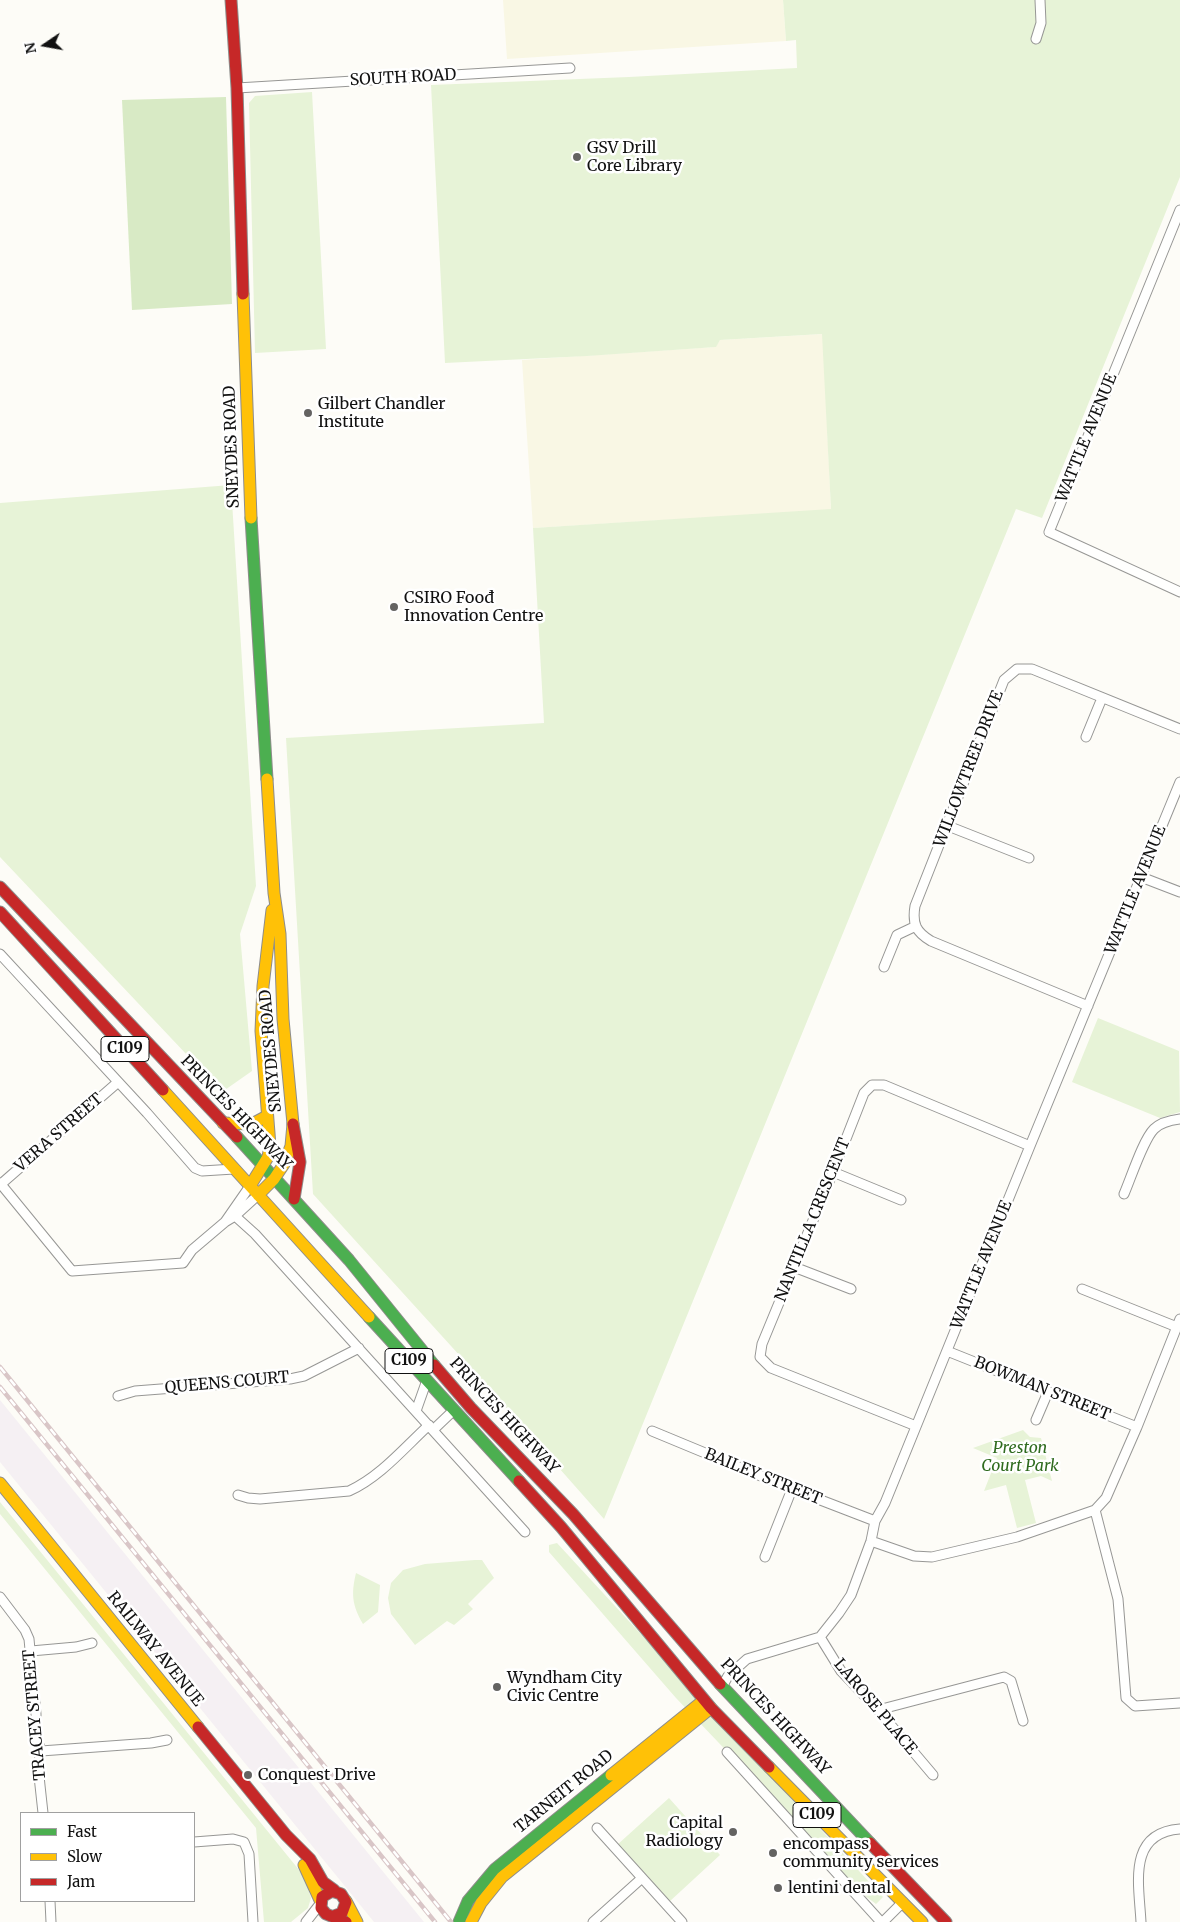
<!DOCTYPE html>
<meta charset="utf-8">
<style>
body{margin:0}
#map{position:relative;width:1180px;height:1922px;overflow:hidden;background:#fdfcf7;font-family:Merriweather,serif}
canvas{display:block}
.legend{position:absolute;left:20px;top:1812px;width:175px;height:90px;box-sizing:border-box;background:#fff;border:1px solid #a0a0a0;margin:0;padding:6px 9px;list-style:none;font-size:15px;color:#111}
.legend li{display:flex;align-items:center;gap:10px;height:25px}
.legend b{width:25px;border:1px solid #a0a0a0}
.north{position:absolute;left:20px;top:20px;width:50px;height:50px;-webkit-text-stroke:4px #fff;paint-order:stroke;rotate:258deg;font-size:14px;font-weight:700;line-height:20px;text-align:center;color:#111}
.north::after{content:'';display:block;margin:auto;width:18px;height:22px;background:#111;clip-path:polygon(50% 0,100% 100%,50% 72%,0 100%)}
</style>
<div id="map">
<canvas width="1180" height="1922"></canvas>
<ul class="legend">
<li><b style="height:6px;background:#4caf50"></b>Fast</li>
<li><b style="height:6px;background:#ffc107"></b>Slow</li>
<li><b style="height:6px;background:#c62828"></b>Jam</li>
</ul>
<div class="north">N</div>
</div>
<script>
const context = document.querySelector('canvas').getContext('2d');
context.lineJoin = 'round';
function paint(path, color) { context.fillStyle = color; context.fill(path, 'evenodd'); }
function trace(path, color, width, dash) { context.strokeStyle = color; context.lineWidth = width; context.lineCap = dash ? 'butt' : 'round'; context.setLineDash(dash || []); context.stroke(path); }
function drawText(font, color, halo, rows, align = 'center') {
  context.font = font + ' Merriweather,serif'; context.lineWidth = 5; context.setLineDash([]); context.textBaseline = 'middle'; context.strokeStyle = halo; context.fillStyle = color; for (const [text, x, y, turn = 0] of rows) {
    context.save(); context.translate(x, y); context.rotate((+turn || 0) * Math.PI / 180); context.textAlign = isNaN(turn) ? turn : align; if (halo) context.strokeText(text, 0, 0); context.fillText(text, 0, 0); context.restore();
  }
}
const industrial = new Path2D(`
 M0,1400L424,1922H374L0,1462Z`);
const farmland = new Path2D(`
 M503,0H783L786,41L507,59Z
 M823,334L831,510L533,528L522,360L715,347L720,340Z`);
const green = new Path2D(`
 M783,0H1180V177L1042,518L1016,509L604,1519L461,1357L313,1194L286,738L544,723L533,528L831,509L822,334L720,340L716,347L587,356L445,363L431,85L629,77L797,68L796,40L786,41Z
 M312,92L326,349L255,353L249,103L255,96Z
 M231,485L256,886L240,934L252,1071L222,1092L0,857V503Z
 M1098,1018L1179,1051L1180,1112L1160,1118L1072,1082Z
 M1023,1430L1030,1437L1041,1438L1052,1481L1041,1476L1025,1480L1036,1523L1017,1528L1006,1485L984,1491L997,1458L973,1448Z
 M0,1502L304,1876L311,1898L308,1908L291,1922H264L256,1828L0,1514Z
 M557,1543L883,1897L876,1904L864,1895L676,1698L549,1552V1545Z
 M475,1560H482L494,1578L468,1604L473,1609L454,1625L447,1621L415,1645L391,1614L388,1598L391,1583L403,1570L425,1564Z
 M356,1573L380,1585L378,1612L363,1624C352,1605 351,1594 356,1573Z
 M669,1798L720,1855L669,1902L617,1845Z`);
const forest = new Path2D(`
 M226,97L232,304L132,310L122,100Z`);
const street = new Path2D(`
 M1036,39L1041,23L1040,0
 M237,88L570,68
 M1180,210L1049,532L1180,592
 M1086,737L1102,698
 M948,826L1029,858
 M1141,877L1180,892
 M0,954L147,1113L195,1168L202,1171L234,1169
 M884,967L897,935L916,926
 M1088,1006L931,941C916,932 912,924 915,906L1004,680L1017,669H1032L1180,729
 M833,1172L901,1200
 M0,1183L72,1271L183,1263L192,1250L225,1222L235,1216L258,1195
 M1,1184L117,1083
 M1124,1194C1131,1178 1143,1140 1154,1129C1161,1122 1172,1120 1180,1119
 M235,1216L255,1234L525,1532
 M225,1222L250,1186
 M794,1267L851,1289
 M1082,1289L1177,1327
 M947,1351L1137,1427
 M118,1396L135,1391L290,1379L304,1376L359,1348
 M416,1411L427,1380
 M1036,1420L1048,1392
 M916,1426L771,1368L760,1357L762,1344L833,1172L864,1093L872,1085H884L1030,1146
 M433,1430L454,1410
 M652,1431L792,1489L875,1521
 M238,1495L248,1498L260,1499L349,1491C380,1477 404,1448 429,1425
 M1095,1510L1118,1599L1126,1698L1135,1706L1180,1703
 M871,1541L914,1556L932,1557L1017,1537L1095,1510L1106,1498L1137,1427L1180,1319
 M765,1557L792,1489
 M0,1597L25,1630L29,1639L36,1714V1736L41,1751L38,1767L43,1813
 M820,1637L841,1671L878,1710L933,1775
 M31,1651L76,1647L92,1643
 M722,1687L728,1676L747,1659L820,1637L839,1613L851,1595L871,1541L875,1521L885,1503L1030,1146L1180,782
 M878,1710L1004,1677L1011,1681L1023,1721
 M41,1751L151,1743L167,1740
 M727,1752L881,1922
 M597,1828L682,1922
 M194,1842L233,1839L244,1842L249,1854L253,1922
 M50,1901L51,1922
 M306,1922L320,1904
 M593,1922L642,1878
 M883,1922L903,1902
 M1141,1922C1139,1884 1127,1833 1180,1829`);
const fast = new Path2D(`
 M251,518L267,779
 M237,1137L349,1260L434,1365
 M369,1317L519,1481
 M720,1684L870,1843
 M459,1922L468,1901L495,1869L611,1775`);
const slow = new Path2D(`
 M243,294L251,518
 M163,1090L369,1317
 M223,1123L252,1124L267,1116
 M250,1186L268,1157L270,1146L261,1031L263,986L272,910
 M258,1195L274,1179L284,1164L291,1146L293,1124L283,1019L280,934L274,893L267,779
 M0,1483L198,1727
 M769,1767L922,1922
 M611,1775L704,1700
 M304,1865L320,1900
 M346,1901L357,1922
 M471,1922L481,1903L502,1877L711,1708`);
const jam = new Path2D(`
 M231,0L237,88L243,294
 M0,887L237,1137
 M0,912L163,1090
 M293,1124L300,1162L294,1199
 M434,1365L471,1408L573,1514L720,1684
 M519,1481L561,1527L711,1708L769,1767
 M198,1727L286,1835L310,1859L323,1882L334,1890
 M870,1843L946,1922
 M334,1916L342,1913L346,1902L341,1894L332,1891L322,1897L321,1908L326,1914L346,1922`);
const rail = new Path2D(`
 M0,1367L451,1922
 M0,1387L435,1922`);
const markers = [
 [577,157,5,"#646362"],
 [308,413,5,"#646362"],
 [394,607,5,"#646362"],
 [497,1687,5,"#646362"],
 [248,1775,5,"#646362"],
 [733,1832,5,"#646362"],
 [773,1853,5,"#646362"],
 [778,1888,5,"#646362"]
];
const shields = [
 [125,1049,48],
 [409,1361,48],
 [817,1815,48]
];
const shieldNames = [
 ["C109",125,1049],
 ["C109",409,1361],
 ["C109",817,1815]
];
const streetNames = [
 ["SOUTH ROAD",403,78,-3],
 ["WATTLE AVENUE",1087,438,-68],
 ["SNEYDES ROAD",232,447,-92],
 ["WILLOWTREE DRIVE",969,769,-69],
 ["WATTLE AVENUE",1136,890,-68],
 ["SNEYDES ROAD",271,1051,-95],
 ["PRINCES HIGHWAY",236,1113,46],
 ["VERA STREET",59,1133,-41],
 ["NANTILLA CRESCENT",813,1220,-68],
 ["WATTLE AVENUE",982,1265,-68],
 ["QUEENS COURT",227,1383,-5],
 ["BOWMAN STREET",1042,1389,22],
 ["PRINCES HIGHWAY",504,1416,47],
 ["BAILEY STREET",763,1477,22],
 ["RAILWAY AVENUE",155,1649,51],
 ["LAROSE PLACE",875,1707,50],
 ["TRACEY STREET",35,1715,-95],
 ["PRINCES HIGHWAY",775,1717,47],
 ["TARNEIT ROAD",564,1792,-39]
];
const poiNames = [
 ["GSV Drill",587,148],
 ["Core Library",587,166],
 ["Gilbert Chandler",318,404],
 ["Institute",318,422],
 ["CSIRO Foođ",404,598],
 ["Innovation Centre",404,616],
 ["Wyndham City",507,1678],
 ["Civic Centre",507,1696],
 ["Conquest Drive",258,1775],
 ["Capital",723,1823,"right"],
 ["Radiology",723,1841,"right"],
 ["encompass",783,1844],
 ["community services",783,1862],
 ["lentini dental",788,1888]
];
const parkNames = [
 ["Preston",1020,1448],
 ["Court Park",1020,1466]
];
paint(industrial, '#f5f0f3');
paint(farmland, '#f9f7e4');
paint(green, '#e7f3d7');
paint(forest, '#d8eac5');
trace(street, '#979795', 11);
trace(fast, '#8e8d8b', 13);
trace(slow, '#8e8d8b', 13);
trace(jam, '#8e8d8b', 13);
trace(street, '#fffffe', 9);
trace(fast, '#4caf50', 11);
trace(slow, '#ffc107', 11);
trace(jam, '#c62828', 11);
trace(rail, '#d9c6c7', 4.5);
trace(rail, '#fff', 2.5, [8]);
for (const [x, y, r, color] of markers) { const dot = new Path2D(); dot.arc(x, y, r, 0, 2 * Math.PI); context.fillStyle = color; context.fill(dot); trace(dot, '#fff', 2); }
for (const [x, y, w] of shields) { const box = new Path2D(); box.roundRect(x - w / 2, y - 12.5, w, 25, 4); context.fillStyle = '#fff'; context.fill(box); trace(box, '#111', 1); }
drawText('bold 15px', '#111', null, shieldNames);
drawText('16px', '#111', '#fff', streetNames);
drawText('16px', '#111', '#fff', poiNames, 'left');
drawText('italic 16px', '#2f6b1f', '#fff', parkNames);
</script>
